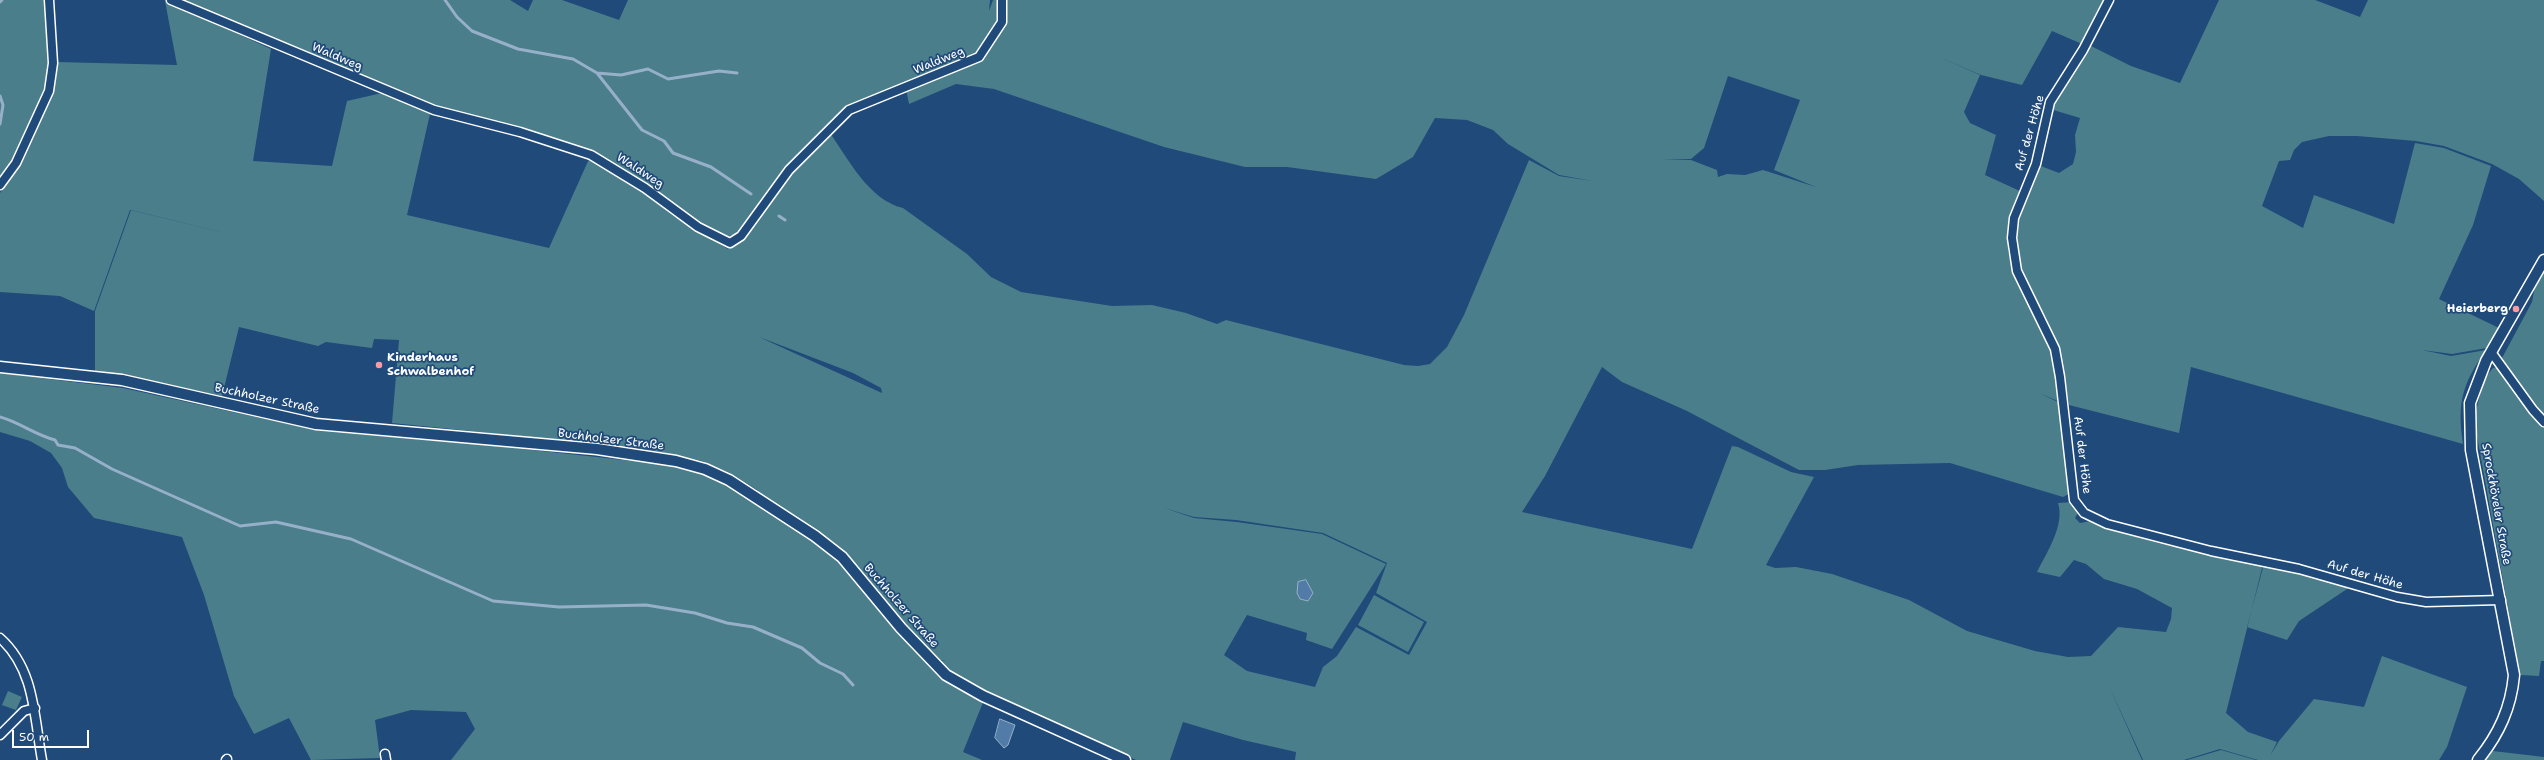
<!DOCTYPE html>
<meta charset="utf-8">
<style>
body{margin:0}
#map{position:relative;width:2544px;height:760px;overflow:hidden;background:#1f4a7a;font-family:"Shantell Sans",sans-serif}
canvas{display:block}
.scale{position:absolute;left:12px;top:730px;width:77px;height:18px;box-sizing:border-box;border:2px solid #fff;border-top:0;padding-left:5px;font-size:12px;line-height:14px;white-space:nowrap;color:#fff;-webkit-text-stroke:3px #1f4a7a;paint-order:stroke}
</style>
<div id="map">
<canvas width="2544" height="760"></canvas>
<div class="scale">50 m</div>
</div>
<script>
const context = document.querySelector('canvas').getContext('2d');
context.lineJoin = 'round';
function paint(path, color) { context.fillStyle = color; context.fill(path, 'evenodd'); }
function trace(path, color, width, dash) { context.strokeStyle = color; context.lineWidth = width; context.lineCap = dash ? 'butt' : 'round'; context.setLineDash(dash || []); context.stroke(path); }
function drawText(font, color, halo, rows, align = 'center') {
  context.font = font + ' "Shantell Sans",sans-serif'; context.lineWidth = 3.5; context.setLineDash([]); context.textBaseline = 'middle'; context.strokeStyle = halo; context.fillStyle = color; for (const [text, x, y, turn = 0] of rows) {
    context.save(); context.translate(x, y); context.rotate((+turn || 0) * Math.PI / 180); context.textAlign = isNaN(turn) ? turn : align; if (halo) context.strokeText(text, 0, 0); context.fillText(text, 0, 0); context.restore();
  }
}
const green = new Path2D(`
 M0,0H44L49,61L47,82L42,103L9,169L0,179Z
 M182,0H510L528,11L533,0H562L619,20L628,0H990L989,11L993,0H2106L2082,44L2052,31L2022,85L1981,75L1937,56L1980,75L1964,112L1970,123L1996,135L1985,175L2022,192L2010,215L2008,250L2013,274L2052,349L2060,402L2039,393L2060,403L2069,494L2063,497L1950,463L1858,465L1825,470H1799L1687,411L1622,382L1602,367L1545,476L1522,512L1692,549L1732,446L1738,447L1791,472L1814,477L1766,565L1775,568L1796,567L1832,574L1909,600L1967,631L2035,651L2068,657L2091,656L2118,627L2166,632L2171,619L2172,608L2137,589L2104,579L2086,564L2074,560L2060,577L2037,572C2047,552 2065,525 2058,503L2073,502L2078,513L2075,518L2080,523L2091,521L2107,529L2162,544L2263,564L2226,713L2248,732L2277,742L2270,756L2279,741L2314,699L2364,707L2382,656L2467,687L2447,747L2439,760H2258L2220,749L2184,760H2143L2109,686L2142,760H1295L1296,752L1243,740L1183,722L1170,760H1136L958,678L938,661H946L938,660L879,606L925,662L951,685L984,700L963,752L982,760H451L475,729L466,712L411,710L375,720L380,758L311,760L289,718L254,734L234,696L204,595L182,537L94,518L68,487L62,468L51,453L30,441L0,432V373L123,388L320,431L496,446L679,466L733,485L759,491L728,472L702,461L647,449L392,423L399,340L374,339L372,348L326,342L318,346L239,327L222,396L125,375L95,371V311L131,210L246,238L130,210L94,311L60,296L0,292V193L31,142L54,82L56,62L177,65L165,1L271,49L253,161L332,166L347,101L382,93L430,114L407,215L549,248L589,159L623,177L672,215L728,249L747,237L761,214L803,158L830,133C849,160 869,200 903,208L967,254L991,277L1021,292L1112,306L1152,305L1186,313L1217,324L1226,320L1404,365L1418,366L1430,364L1447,347L1464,315L1529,160L1559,176L1593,181L1559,175L1508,144L1493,130L1467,120L1435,118L1413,157L1376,179L1287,167H1245L1164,147L994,89L956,84L909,104L906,89L848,107L801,153L740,229L733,235L725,237L688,216L626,172L592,152L567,143L425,102ZM1728,76L1800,100L1774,170L1816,187L1763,170L1745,175L1727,174L1718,177L1717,170L1691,160L1663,159H1691L1704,148ZM759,337L853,373L881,388L882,393ZM1164,508L1160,530L1164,508L1194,517L1236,520L1323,533L1387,563L1376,593L1427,622L1409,655L1356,627L1337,656L1323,667L1315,687L1247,671L1224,655L1247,615L1307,633L1306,640L1332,649L1386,564L1322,534L1237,522L1194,518Z
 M2219,0H2315L2360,17L2368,0H2544V201L2519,179L2492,164L2444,146L2416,141L2357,136H2329L2302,142L2294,150L2290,160L2279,161L2262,206L2303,228L2314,195L2394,224L2415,143L2444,148L2491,166L2473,225L2439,299L2499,328L2487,348L2452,354L2422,350L2451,356L2486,350C2462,385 2457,402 2463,444L2191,367L2179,433L2069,405C2065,376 2059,347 2047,320C2031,287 2008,258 2017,219C2021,201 2031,182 2038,165L2059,173L2073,164L2076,152L2075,135L2080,118L2050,109L2089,45L2131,66L2180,83Z
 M2544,269V420L2510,376L2515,377L2502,358L2532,302L2535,286Z
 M2498,367L2544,423V661H2541L2539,676L2520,675L2474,419L2484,379L2493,368Z
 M2264,564L2298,571L2350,587L2299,621L2287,640L2247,627Z
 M1374,595L1424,622L1408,652L1358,625Z
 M8,691L22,697L16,710L2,705Z
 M2221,750L2256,760H2187Z
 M2493,751L2544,757V760H2486Z`);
const water = new Path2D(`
 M1306,580L1313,593L1308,601L1300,599L1297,593L1298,582Z
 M1000,719L1015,725L1008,745L1004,748L995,738Z`);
const stream = new Path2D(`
 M445,0L457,17L472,31L518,49L573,59L597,73L642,130L664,141L673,153L711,167L751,194
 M0,2L2,0
 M597,73L621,75L648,69L668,79L719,71L737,73
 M0,96L3,105L0,124
 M779,216L785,220
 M0,417C19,422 35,435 55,440L58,445L75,448L112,469L240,526L276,522L351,539L493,601L559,607L646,605L695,613L727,623L753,627L802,648L820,663L843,674L853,685`);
const minor = new Path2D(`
 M171,0L434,110L520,132L591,155L645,188L698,227L730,243L741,236L789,170L849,110L979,57L1002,22V0
 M2109,0L2083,50L2050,102L2036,164L2014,218L2012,238L2017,271L2055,349L2060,377L2074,500L2084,513L2107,524L2211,551L2299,569L2397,597L2426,602L2501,600
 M0,185L16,163L49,91L53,63L49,0
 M2491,352L2533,410L2544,422
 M0,638C35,669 34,717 42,760
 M0,735L24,711L35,708
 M385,754L386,760
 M226,760L227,759`);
const tertiary = new Path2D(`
 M0,367L122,380L316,424L597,449L676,461L705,469L729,480L815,536L842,557L901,628L946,675L983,696L1125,760
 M2478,760C2499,734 2511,708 2514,675L2471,450L2470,403L2486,361L2544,260`);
const markers = [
 [2516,309,4,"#ff9aa2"],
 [379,365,4,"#ff9aa2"]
];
const streetNames = [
 ["Waldweg",337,57,23],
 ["Waldweg",939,61,-22],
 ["Auf der Höhe",2030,133,-74],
 ["Waldweg",640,171,33],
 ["Buchholzer Straße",267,399,12],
 ["Buchholzer Straße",611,440,7],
 ["Auf der Höhe",2082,455,83],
 ["Sprockhöveler Straße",2496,504,80],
 ["Auf der Höhe",2365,575,16],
 ["Buchholzer Straße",901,606,49]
];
const poiNames = [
 ["Heierberg",2508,309],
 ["Kinderhaus",387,358,"left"],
 ["Schwalbenhof",387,372,"left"]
];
paint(green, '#4a7e8a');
paint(water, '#527ba7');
trace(water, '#97b0ca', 1);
trace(stream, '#97b0ca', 3);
trace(minor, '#fff', 11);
trace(tertiary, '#fff', 13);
trace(minor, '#1f4a7a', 8);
trace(tertiary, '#1f4a7a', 10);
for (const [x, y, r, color] of markers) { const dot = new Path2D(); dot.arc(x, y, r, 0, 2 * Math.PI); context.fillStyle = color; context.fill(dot); trace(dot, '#1f4a7a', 1.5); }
drawText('12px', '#fff', '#1f4a7a', streetNames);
drawText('bold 12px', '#fff', '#1f4a7a', poiNames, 'right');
</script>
